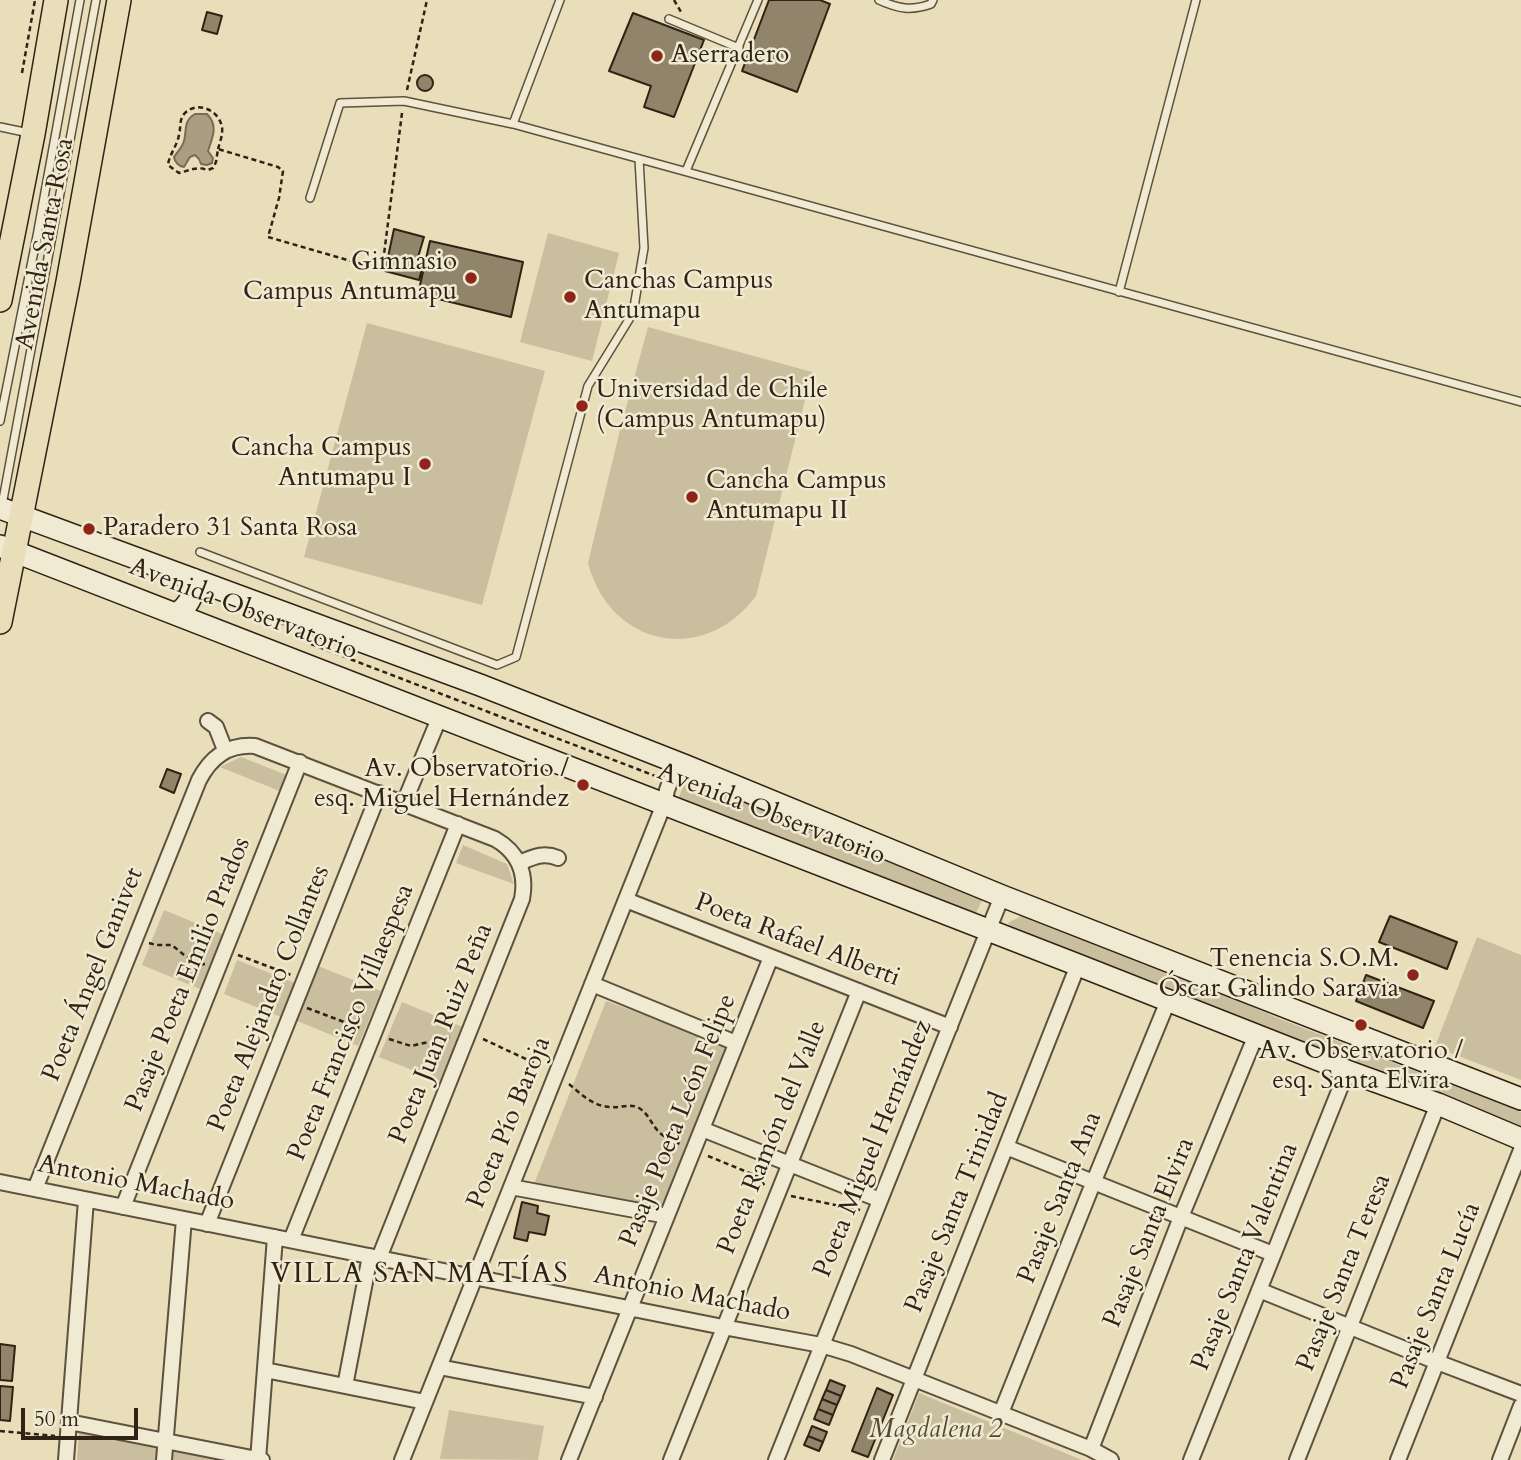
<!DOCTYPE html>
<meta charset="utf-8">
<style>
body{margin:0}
#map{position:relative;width:1521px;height:1460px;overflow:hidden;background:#e8deba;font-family:Cardo,serif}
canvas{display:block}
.scale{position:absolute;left:21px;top:1408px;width:117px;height:32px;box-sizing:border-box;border:4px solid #302214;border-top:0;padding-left:9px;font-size:21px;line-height:24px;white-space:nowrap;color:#302214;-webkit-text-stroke:5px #f0ead2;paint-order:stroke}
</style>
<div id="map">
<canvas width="1521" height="1460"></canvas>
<div class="scale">50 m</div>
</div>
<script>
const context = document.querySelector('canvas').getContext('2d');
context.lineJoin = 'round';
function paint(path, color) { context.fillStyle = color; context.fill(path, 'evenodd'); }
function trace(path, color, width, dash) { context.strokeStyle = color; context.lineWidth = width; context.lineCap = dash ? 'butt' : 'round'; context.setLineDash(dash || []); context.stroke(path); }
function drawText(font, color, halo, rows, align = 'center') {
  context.font = font + ' Cardo,serif'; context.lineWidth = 5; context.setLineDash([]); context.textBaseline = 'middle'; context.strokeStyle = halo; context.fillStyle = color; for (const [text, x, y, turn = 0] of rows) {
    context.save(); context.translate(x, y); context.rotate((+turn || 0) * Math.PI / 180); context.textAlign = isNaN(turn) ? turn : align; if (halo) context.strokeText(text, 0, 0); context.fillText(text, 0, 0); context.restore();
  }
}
const green = new Path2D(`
 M548,233L619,253L592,361L520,342Z
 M367,323L545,371L482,605L304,557Z
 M648,327L812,372L756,596C704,666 610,647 588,563L620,430Z
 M241,757L289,776L282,792L220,767Z
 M690,770L987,890L975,915L677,802Z
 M463,845L507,864L514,884L456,863Z
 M164,910L227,936L205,991L142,965Z
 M1027,913L1207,987L1280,1019L1521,1112V1131L1011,928L1008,923Z
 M1477,937L1521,955V1080L1435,1047Z
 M237,960L295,983L281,1017L224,994Z
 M318,966L381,991L358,1046L295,1020Z
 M606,1001L727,1045L662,1210L534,1184Z
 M402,1002L465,1028L443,1082L379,1057Z
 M919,1393L1082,1460H893Z
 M449,1410L544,1426L538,1460L440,1459Z
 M79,1431L225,1460H77Z`);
const water = new Path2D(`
 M195,114H207C219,126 212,138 208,151L213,158L212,163L207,165L201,164L199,159L195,155L190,157L184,167C179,166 175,163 174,157C177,152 182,148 184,141C187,130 183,121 195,114Z`);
const building = new Path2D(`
 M769,0H820L830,4L797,92L742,71Z
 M207,12L222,16L217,34L202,30Z
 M633,13L704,40L674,117L644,107L651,86L609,71Z
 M417 83a8 8 0 1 1 16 0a8 8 0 1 1-16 0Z
 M394,229L424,237L416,264L423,265L419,280L385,271Z
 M430,241L523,262L511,317L418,294Z
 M167,769L181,774L174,793L160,787Z
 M1390,916L1457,942L1447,969L1379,942Z
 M1366,975L1434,1001L1423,1028L1356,1001Z
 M522,1202L538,1206L537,1213L549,1216L545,1235L529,1232L527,1241L514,1238Z
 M0,1344L15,1346L12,1381L0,1380Z
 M830,1380L845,1386L841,1396L826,1390Z
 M0,1386L13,1387L10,1421L0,1420Z
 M877,1388L893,1395L868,1457L852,1451Z
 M826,1390L841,1396L837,1405L822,1399Z
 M822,1399L837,1405L833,1415L818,1409Z
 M818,1409L833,1415L829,1425L814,1419Z
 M812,1426L827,1432L823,1442L808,1436Z
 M808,1436L823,1442L819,1451L804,1445Z`);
const path = new Path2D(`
 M674,0L681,12
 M22,73L35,0
 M407,90L427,0
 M218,149C220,142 223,134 222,127C219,110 197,100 184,114C179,121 181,127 179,135C177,146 169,155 168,165L179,173L193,169L200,168L208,170L213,168L216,162L218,149L278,167L283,171L279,198L268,237L382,270L402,113
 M311,644L658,777
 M149,943L156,945H172L196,965L205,964
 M238,955L291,975
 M307,1008L360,1028
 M389,1039L411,1046L450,1037
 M483,1039L543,1067
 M569,1084C582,1095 594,1107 612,1107C621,1108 630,1103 639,1108C649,1114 652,1126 660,1133C665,1138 674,1141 680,1144
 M708,1156L757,1176L766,1187
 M791,1196L860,1210
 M0,1431L55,1436`);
const lane = new Path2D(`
 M879,0C899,9 911,11 931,4L933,0
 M669,19L739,48
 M513,124L560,0
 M0,127L29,133
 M686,171L758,0
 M310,198L340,103L404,101L513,124L1521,402
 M1119,292L1196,0
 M0,421L37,236L80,0
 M2,505L96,0
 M200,552L497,665L516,657L588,386L633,313L644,248L639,159`);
const street = new Path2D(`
 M208,721L216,727L225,750
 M404,803L440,716
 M519,863C534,857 543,852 558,858
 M626,900L950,1027
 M592,984L736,1043
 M702,1129L880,1200
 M1006,1147L1273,1254
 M0,1182L723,1327L821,1345L851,1354L1091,1449L1111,1460
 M511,1187L667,1216
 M35,1189L199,780C211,757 228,744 255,746L495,839C518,852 527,873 522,899L379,1258
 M123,1207L300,762
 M207,1224L379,793
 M291,1240L458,824
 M1259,1290L1437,1362L1521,1394
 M439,1367L595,1397
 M265,1370L425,1402
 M345,1386L370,1256
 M1001,1413L1094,1181L1168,1001
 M69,1422L262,1460
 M1091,1449L1181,1217L1256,1035
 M66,1460L86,1200
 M164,1460L184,1219
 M258,1460L275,1237
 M402,1460L664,804L667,790L677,763
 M569,1460L771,957
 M671,1460L859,991
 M776,1460L1002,896
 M882,1460L1078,965
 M1191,1460L1347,1071
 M1297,1460L1438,1104
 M1398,1460L1521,1150
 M1500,1460L1521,1406`);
const secondary = new Path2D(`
 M0,508L480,685L686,766L1002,896L1521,1099
 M0,546L1078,965L1347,1071L1438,1104L1521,1139
 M177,614C189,605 195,595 193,579`);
const primary = new Path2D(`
 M0,300L33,134L56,0
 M0,622L68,282L119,0`);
const markers = [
 [657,56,7,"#8f2418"],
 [471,278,7,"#8f2418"],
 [570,297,7,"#8f2418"],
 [582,406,7,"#8f2418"],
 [425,464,7,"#8f2418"],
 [692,497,7,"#8f2418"],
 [89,529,7,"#8f2418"],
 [583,785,7,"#8f2418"],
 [1413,975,7,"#8f2418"],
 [1361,1025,7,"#8f2418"]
];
const poiNames = [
 ["Aserradero",671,56],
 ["Gimnasio",457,263,"right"],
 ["Campus Antumapu",457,293,"right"],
 ["Canchas Campus",584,282],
 ["Antumapu",584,312],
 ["Universidad de Chile",596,391],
 ["(Campus Antumapu)",596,421],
 ["Cancha Campus",411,449,"right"],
 ["Antumapu I",411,479,"right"],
 ["Cancha Campus",706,482],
 ["Antumapu II",706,512],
 ["Paradero 31 Santa Rosa",103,529],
 ["Av. Observatorio /",569,770,"right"],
 ["esq. Miguel Hernández",569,800,"right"],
 ["Tenencia S.O.M.",1399,960,"right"],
 ["Óscar Galindo Saravia",1399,990,"right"],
 ["Av. Observatorio /",1361,1052,"center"],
 ["esq. Santa Elvira",1361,1082,"center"]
];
const streetNames = [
 ["Avenida Santa Rosa",46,244,-79],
 ["Avenida Observatorio",243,610,21],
 ["Avenida Observatorio",771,815,21],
 ["Poeta Rafael Alberti",797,941,21],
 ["Poeta Ángel Ganivet",94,975,-68],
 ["Pasaje Poeta Emilio Prados",189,975,-68],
 ["Poeta Alejandro Collantes",270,999,-68],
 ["Poeta Francisco Villaespesa",352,1023,-68],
 ["Poeta Juan Ruiz Peña",442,1034,-68],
 ["Pasaje Poeta León Felipe",679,1121,-68],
 ["Poeta Pío Baroja",510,1123,-68],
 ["Poeta Ramón del Valle",773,1138,-68],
 ["Poeta Miguel Hernández",874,1149,-68],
 ["Antonio Machado",136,1184,11],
 ["Pasaje Santa Ana",1061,1198,-68],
 ["Pasaje Santa Trinidad",958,1203,-68],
 ["Pasaje Santa Elvira",1150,1233,-68],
 ["Pasaje Santa Valentina",1246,1257,-68],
 ["Pasaje Santa Teresa",1345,1273,-68],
 ["Antonio Machado",692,1295,11],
 ["Pasaje Santa Lucía",1437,1296,-68]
];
const parkNames = [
 ["Magdalena 2",936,1431]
];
const neighbourhoodNames = [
 ["VILLA SAN MATÍAS",420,1276]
];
paint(green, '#c9be9e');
paint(water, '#a99e82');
trace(water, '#796c56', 2);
paint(building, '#90846a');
trace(building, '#302214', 2);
trace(lane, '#5e513e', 10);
trace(street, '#5e513e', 18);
trace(secondary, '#302214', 24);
trace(primary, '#302214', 26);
trace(path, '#302214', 2.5, [5, 3.5]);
trace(lane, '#f0ead2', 7);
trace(street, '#f0ead2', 14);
trace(secondary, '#f0ead2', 21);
trace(primary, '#e8deba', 23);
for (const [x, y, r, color] of markers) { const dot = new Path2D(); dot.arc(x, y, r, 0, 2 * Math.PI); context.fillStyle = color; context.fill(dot); trace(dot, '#f0ead2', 2.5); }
drawText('26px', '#302214', '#f0ead2', poiNames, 'left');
drawText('26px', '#302214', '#f0ead2', streetNames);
drawText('italic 26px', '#564936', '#f0ead2', parkNames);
context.letterSpacing = '2px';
drawText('28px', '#302214', '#f0ead2', neighbourhoodNames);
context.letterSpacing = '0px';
</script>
